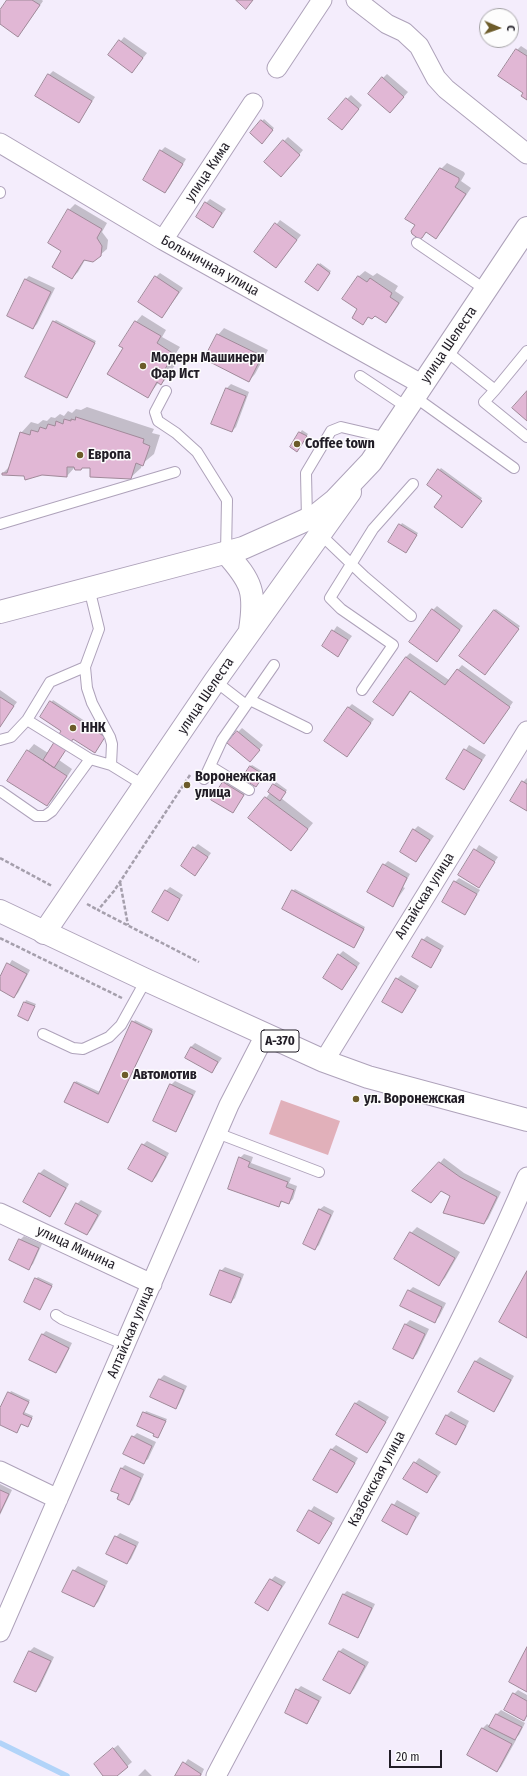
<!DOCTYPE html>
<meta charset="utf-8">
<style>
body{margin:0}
#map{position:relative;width:527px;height:1776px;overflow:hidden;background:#f4edfc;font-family:"Fira Sans Condensed",sans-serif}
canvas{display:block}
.north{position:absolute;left:479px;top:8px;width:40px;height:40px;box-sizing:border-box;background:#fdfdfd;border:1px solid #a5a3a7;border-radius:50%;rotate:92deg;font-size:11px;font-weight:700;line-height:16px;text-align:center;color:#211d26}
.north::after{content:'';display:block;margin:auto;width:14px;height:18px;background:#6c5b29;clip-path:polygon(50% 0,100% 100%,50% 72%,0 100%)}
.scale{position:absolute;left:389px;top:1750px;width:53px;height:18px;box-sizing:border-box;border:2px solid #211d26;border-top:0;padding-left:5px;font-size:12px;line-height:14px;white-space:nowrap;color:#211d26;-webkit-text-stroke:3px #fdfdfd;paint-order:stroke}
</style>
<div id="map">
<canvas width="527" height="1776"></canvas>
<div class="north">С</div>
<div class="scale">20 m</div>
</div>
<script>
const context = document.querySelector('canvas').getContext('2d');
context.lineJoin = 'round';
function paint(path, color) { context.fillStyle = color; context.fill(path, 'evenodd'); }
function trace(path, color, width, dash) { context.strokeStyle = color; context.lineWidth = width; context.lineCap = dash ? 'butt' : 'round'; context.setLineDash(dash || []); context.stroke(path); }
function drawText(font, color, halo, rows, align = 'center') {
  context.font = font + ' "Fira Sans Condensed",sans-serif'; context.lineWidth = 3; context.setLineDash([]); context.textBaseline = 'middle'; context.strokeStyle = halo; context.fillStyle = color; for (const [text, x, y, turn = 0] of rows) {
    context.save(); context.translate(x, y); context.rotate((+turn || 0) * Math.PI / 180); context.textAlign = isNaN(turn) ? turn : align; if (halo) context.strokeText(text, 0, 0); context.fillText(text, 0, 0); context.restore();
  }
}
const green = new Path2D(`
 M281,1100L340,1121L328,1155L269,1134Z`);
const shadow = new Path2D(`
 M9,0H42L43,1L22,31L0,23V12Z
 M124,37L147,53L136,67L110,55Z
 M521,46L527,50V98L517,50Z
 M53,71L95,97L79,122L49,75Z
 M387,74L408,92L394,108L383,78Z
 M351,95L362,105L346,125L347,99Z
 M264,119L274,128L262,142L251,133Z
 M288,137L303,150L285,172L284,141Z
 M165,147L186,159L169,188L165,192L161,151Z
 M447,163L464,172L465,174L461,181L471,188L442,231L435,238L427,232L421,237L441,169Z
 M210,199L226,209L213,227L206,203Z
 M75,204L107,223L102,232L108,240L107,249L100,255L85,260L78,272L72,278L63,251L69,210Z
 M280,220L301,235L276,267L255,252Z
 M320,263L331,271L320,288L319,265Z
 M365,271L373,276L377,273L398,286L395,291L404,297L392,315L386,322L376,315L368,317L362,323L359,309L358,277Z
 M160,273L183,288L162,317L156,277Z
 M29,276L55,288L37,324L33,328L25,280Z
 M142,315L166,330L162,337L180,347L170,362L175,365L167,378L161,384L159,382L147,397L124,348L136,322Z
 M56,320L96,341L68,395L54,322Z
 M224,328L268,350L255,374L249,381L218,335Z
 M231,384L249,392L236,427L232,431L212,424L227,388Z
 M87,407L154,429L152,433L160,435L154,454L142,464L141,468L130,478L91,467H75L67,476L3,473L10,466L21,433L31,422L38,424L43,420L47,421L51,417L55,418L60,414L64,416L68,411L72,413L76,409L81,410Z
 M302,430L308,434L297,451L291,447Z
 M441,468L482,498L463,525L443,496L428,484Z
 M402,523L418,533L408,550L390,542Z
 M437,606L463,626L441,657L433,610Z
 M496,609L520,626L486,672L494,610Z
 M337,626L352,636L338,655L323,646Z
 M410,653L449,680L462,665L513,702L488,738L411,691L397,711L406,657Z
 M0,690L17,702L0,725Z
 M53,700L106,735L97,750L73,738L59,760L72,769L53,799L47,805L28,751L34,744L48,753L62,731L41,717Z
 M352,704L374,719L347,756L348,708Z
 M242,728L263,745L254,756L238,732Z
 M469,745L486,755L464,788L448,778Z
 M252,765L265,773L258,784L250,767Z
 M227,778L247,791L233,812L223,782Z
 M527,778V810L523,782Z
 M276,782L287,790L281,798L313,823L291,850L250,818L270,793L269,792Z
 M418,826L434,836L416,861L414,830Z
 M198,844L211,853L195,875L194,848Z
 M479,845L498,857L478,886L460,875Z
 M388,861L410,874L403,887L405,888L393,905L384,865Z
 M459,878L480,890L464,914L455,882Z
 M170,887L183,895L167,919L166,891Z
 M295,889L365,927L356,945L354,946L293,891Z
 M427,936L444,946L431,966L423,940Z
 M343,951L360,963L342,989L339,955Z
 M12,960L30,970L18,993L14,997L0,989V979Z
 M401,975L419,986L402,1012L397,979Z
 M26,1000L36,1004L28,1019L19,1015Z
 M135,1020L153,1029L108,1122L75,1083L76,1081L100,1092Z
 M195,1043L222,1058L212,1072L191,1047Z
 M175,1081L196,1091L179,1126L175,1130L171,1085Z
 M147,1141L169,1153L156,1177L152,1181L143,1145Z
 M244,1154L253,1157L251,1163L291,1178L289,1183L297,1186L293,1199L289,1203L283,1201L278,1206L240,1158Z
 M444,1158L464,1173L501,1192L488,1219L484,1223L451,1195L441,1190L440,1163Z
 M44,1169L69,1184L54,1211L50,1215L25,1201L40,1173Z
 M81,1200L102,1211L91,1230L87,1234L77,1204Z
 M324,1206L334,1211L319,1245L315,1249L319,1210Z
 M417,1227L460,1252L445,1278L439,1284L411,1233Z
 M24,1236L42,1244L33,1264L29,1268L20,1240Z
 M225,1267L244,1274L235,1298L231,1302L221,1271Z
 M38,1277L53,1284L40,1309L36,1279Z
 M413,1287L446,1303L439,1317L435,1321L409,1291Z
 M410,1320L429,1329L417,1354L413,1358L394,1349L406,1324Z
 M46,1331L72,1343L60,1368L56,1372L42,1335Z
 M480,1357L514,1376L498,1406L494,1410L460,1392L476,1361Z
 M164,1375L187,1386L179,1404L175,1408L160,1379Z
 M11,1391L30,1400L24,1412L33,1416L29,1424L22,1423L18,1430L0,1424V1411Z
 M359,1400L389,1417L367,1452L355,1404Z
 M146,1411L167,1419L158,1437L155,1433L138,1426Z
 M451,1411L469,1421L460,1439L456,1443L447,1415Z
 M137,1433L156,1442L148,1459L143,1463L133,1437Z
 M336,1445L358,1458L341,1488L337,1492L314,1479L332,1449Z
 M419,1458L441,1472L427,1492L415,1463Z
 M125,1465L144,1474L133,1500L129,1504L120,1494L121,1469Z
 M0,1484L12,1490L0,1515Z
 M397,1500L420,1513L406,1534L384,1521Z
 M314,1506L335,1518L319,1543L298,1530Z
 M120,1533L139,1542L131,1559L127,1563L116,1537Z
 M78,1566L108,1581L98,1602L94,1606L74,1571Z
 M275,1576L286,1582L268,1609L271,1580Z
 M347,1591L375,1604L361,1633L357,1637L343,1595Z
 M34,1647L54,1657L40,1687L36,1691L15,1681L30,1651Z
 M343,1648L369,1662L354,1689L350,1693L339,1652Z
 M301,1686L322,1697L310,1719L306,1723L297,1690Z
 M518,1690L527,1695V1716L524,1719L514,1694Z
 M501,1710L525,1723L519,1735L514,1739L516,1740L501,1767L497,1771L483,1728L487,1724L490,1726L497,1714Z
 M118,1745L132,1762L116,1776H105L99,1760Z
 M188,1759L204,1769L201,1776H176Z
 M145,1769L152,1776H138Z`);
const stream = new Path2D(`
 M0,1743L67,1776`);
const building = new Path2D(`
 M7,0H32L40,5L18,37L0,24V10Z
 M236,0H253L246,9Z
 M119,40L143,58L132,73L108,55Z
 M516,49L527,56V100L521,96L523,93L498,76Z
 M48,74L92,101L79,123L35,96Z
 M382,77L404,97L390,113L368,94Z
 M346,98L359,109L342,130L328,119Z
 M261,120L273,130L262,144L250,133Z
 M283,140L300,155L281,177L264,162Z
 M160,150L183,164L165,193L143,180Z
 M440,168L459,178V181L455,187L466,194L436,239L426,232L422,238L419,239L412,234L411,231L415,225L405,219Z
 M205,202L222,213L213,228L196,217Z
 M68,209L102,229L97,238L102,246L101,256L93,262L84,260L72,279L52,267L61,251L48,243Z
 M275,223L297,240L276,268L254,252Z
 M318,264L330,273L318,291L305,282Z
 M155,276L179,292L162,318L138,302Z
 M358,276L367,282L370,278L392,293L390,297L399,303L386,323L375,316L372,319L368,317L363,325L352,318L357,309L342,299Z
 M25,279L51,292L33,329L7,316Z
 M53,321L95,343L67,398L25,377Z
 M135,321L161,336L157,343L174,354L165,369L169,371L161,385L157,382L148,398L107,374L123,348L119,346Z
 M217,334L262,356L249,382L204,359Z
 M226,388L246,396L232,432L211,424Z
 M527,391V421L512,408Z
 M76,417L144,439L143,443L150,446L143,466L136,463L131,479L90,477V468H82L81,470H75L74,467H67V477L42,475L25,480L24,476L2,475V473H7L20,432L30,435L31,430L38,432L40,427L46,429L48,424L55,426L56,421L63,424L64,419L71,421V419L75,420Z
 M299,432L307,436L297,452L290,447Z
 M438,469L482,501L462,528L434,507L442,496L427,485Z
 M399,524L417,535L406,553L388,542Z
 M432,609L460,630L437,662L409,642Z
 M494,610L519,629L485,675L459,656Z
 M332,630L348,640L338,657L322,646Z
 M406,657L445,685L457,669L510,707L484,744L410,691L393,716L373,702Z
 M0,697L14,706L0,727Z
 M50,701L105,737L95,753L73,739L54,768L43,760L61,731L40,717Z
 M348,707L371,723L347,757L324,741Z
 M237,731L260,750L250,762L227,743Z
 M464,749L482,760L464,790L446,779Z
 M27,750L67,776L47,806L7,781Z
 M250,766L264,775L256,787L242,778Z
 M522,781L527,784V811L510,801Z
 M223,782L244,795L233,813L211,800Z
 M273,784L286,792L280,801L268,792Z
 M265,797L308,829L291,851L248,818Z
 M413,829L430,840L416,862L400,852Z
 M193,847L208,857L195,876L181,866Z
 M474,849L495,862L479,888L458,875Z
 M383,864L407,878L393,907L367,892Z
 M454,881L477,894L465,915L442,902Z
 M165,890L180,899L168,921L152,912Z
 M292,890L364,929L354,948L282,909Z
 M422,939L441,950L431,968L412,957Z
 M338,954L357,967L342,990L323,978Z
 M7,963L27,974L14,998L0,990V977Z
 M396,978L416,990L402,1013L382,1002Z
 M24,1002L35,1006L28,1021L18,1016Z
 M132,1021L152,1031L108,1123L64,1102L74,1082L98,1094Z
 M191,1047L218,1062L212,1073L185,1058Z
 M170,1084L193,1095L176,1132L153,1121Z
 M142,1144L166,1157L152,1182L128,1169Z
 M239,1157L250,1162L248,1167L288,1182L286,1187L294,1190L289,1204L281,1201L279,1207L228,1189Z
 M439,1162L460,1177L497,1197L484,1224L443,1213L450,1196L441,1191L431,1203L412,1191Z
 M39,1173L66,1188L50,1217L23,1202Z
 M76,1203L98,1215L87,1235L65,1224Z
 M319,1209L331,1215L315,1250L303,1244Z
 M410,1232L455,1258L439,1286L394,1259Z
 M19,1239L39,1248L29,1270L9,1260Z
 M220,1270L241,1278L231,1303L210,1295Z
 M527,1271V1338L499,1322Z
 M35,1278L52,1286L40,1310L24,1302Z
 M408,1290L442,1307L435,1323L400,1306Z
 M405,1324L425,1334L413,1359L393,1349Z
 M42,1334L69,1348L56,1373L29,1360Z
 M475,1361L511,1380L494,1412L458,1392Z
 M159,1379L184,1390L176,1409L150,1397Z
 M8,1392L29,1402L23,1414L32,1418L28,1427L21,1424L17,1433L0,1425V1408Z
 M355,1403L386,1422L367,1453L336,1435Z
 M143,1412L166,1421L158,1438L153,1436L154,1434L137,1426Z
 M446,1415L466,1426L456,1445L436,1434Z
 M132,1436L152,1446L144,1464L123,1454Z
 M331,1449L355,1463L337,1493L313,1480Z
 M414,1462L437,1476L427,1493L403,1479Z
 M121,1468L141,1478L129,1505L117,1499L119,1494L111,1491Z
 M0,1490L9,1494L0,1513Z
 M392,1504L416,1517L407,1535L382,1521Z
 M309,1510L332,1523L319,1544L297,1531Z
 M115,1536L136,1546L127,1564L106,1554Z
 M73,1570L105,1586L94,1607L62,1592Z
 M270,1579L282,1586L268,1611L255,1603Z
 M343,1594L372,1608L358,1638L329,1624Z
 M527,1647V1692L509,1682Z
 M29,1651L51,1661L36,1692L14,1682Z
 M339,1651L365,1666L350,1694L323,1680Z
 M296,1689L319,1701L307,1724L285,1713Z
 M513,1693L527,1701V1715L524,1721L504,1710Z
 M496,1714L522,1727L515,1740L489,1727Z
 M482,1728L512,1744L497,1772L467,1755Z
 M113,1748L128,1767L117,1776H103L94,1764Z
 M183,1762L201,1774L200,1776H175Z`);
const path = new Path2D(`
 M190,775L114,891L98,910L199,962
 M0,858L52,886
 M120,882L128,925
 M87,904L98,910
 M0,938L122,998`);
const lane = new Path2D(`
 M0,192V193
 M417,243L486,290
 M446,351L495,390L527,351
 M360,376L408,408
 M495,390L484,402L527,437
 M166,391L155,412L158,421L176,433L197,452L227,500L226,553
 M415,397L514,468
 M307,519L306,473L331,431L341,427L388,438
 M0,524L175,472
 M320,534L365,577L411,616
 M89,588L99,629L85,667L87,688L92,703L110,737L112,744L111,765
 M85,667L50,682L27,720L90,759L111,765L145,786
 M215,681L246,705
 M362,690L393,645L341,609L330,598L373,529L413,484
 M250,700L307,728
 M0,740L11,737L27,720
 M210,766L249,790
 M204,779L222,740L274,665
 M0,791L36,816H45L52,811L90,759
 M43,1034L73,1048L83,1049L109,1037L121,1025L146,980
 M217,1133L319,1172
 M56,1315L62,1319L126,1345`);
const street = new Path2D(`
 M356,0L387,24L404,32L419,46L436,78L446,89L527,154
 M277,68L322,0
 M0,143L163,240L423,385
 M163,240L253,103
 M324,1061L527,731
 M0,1213L152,1284
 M0,1471L58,1499
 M0,1632L229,1105L265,1035
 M216,1776C320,1577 438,1384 527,1177`);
const secondary = new Path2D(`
 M226,553C252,582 256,592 250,630
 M44,933L215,681L350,492`);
const primary = new Path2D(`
 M0,612L243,548L315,516L335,500L371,462L527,228`);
const highway = new Path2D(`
 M0,911L146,980L324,1061L368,1077L527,1120`);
const markers = [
 [143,366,4,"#6c5b29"],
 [297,444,4,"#6c5b29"],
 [80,455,4,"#6c5b29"],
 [73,728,4,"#6c5b29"],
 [187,785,4,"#6c5b29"],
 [125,1075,4,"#6c5b29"],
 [356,1099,4,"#6c5b29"]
];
const shields = [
 [280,1041,38]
];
const shieldNames = [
 ["А-370",280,1041]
];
const streetNames = [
 ["улица Кима",208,172,-56],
 ["Больничная улица",210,266,29],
 ["улица Шелеста",449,345,-56],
 ["улица Шелеста",206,696,-56],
 ["Алтайская улица",425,896,-58],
 ["улица Минина",76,1248,25],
 ["Алтайская улица",131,1332,-67],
 ["Казбекская улица",377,1479,-62]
];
const poiNames = [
 ["Модерн Машинери",151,358],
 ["Фар Ист",151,374],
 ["Coffee town",305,444],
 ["Европа",88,455],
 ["ННК",81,728],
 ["Воронежская",195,777],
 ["улица",195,793],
 ["Автомотив",133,1075],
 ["ул. Воронежская",364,1099]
];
paint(green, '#e1b0ba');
paint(shadow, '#0003');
trace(stream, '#b2d4f9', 5.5);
paint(building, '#e1b7d5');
trace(building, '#a08999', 1);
trace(lane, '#aea2ba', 12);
trace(street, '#aea2ba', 21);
trace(secondary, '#aea2ba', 24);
trace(primary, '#aea2ba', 24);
trace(highway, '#aea2ba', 24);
trace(path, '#a59fac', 2.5, [4, 2]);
trace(lane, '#fff', 10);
trace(street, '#fff', 19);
trace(secondary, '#fff', 22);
trace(primary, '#fff', 22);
trace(highway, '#fff', 22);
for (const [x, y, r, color] of markers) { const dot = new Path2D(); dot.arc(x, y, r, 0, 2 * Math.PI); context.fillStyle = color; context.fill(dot); trace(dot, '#fdfdfd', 1.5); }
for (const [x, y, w] of shields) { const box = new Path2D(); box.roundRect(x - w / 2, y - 11, w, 22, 3); context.fillStyle = '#fdfdfd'; context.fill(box); trace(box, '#211d26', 1); }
drawText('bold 13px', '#211d26', null, shieldNames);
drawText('14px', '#211d26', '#fdfdfd', streetNames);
drawText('bold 14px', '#211d26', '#fdfdfd', poiNames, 'left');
</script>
